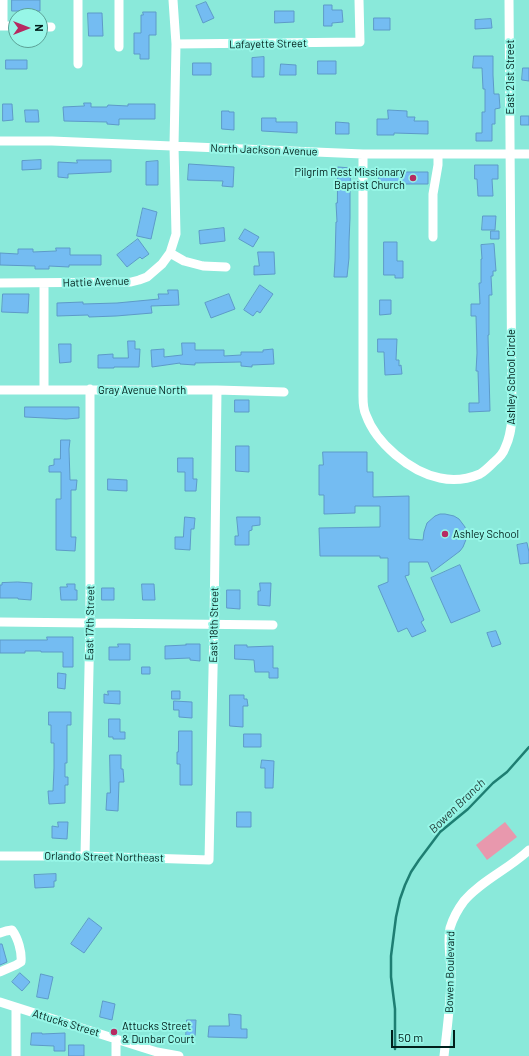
<!DOCTYPE html>
<style>
body{margin:0}
#map{position:relative;width:529px;height:1056px;overflow:hidden;background:#8ae9da;font-family:Barlow,sans-serif}
canvas{display:block}
.north{position:absolute;left:8px;top:8px;width:40px;height:40px;box-sizing:border-box;background:#97f6e7;border:1px solid #5ba095;border-radius:50%;rotate:90deg;font-size:11px;font-weight:700;line-height:16px;text-align:center;color:#011f1b}
.north::after{content:'';display:block;margin:auto;width:14px;height:18px;background:#b72a61;clip-path:polygon(50% 0,100% 100%,50% 72%,0 100%)}
.scale{position:absolute;left:391px;top:1030px;width:64px;height:18px;box-sizing:border-box;border:2px solid #011f1b;border-top:0;padding-left:5px;font-size:12px;line-height:14px;white-space:nowrap;color:#011f1b;-webkit-text-stroke:3px #97f6e7;paint-order:stroke}
</style>
<div id="map">
<canvas width="529" height="1056"></canvas>
<div class="north">N</div>
<div class="scale">50 m</div>
</div>
<script>
const context = document.querySelector('canvas').getContext('2d');
context.lineJoin = 'round';
function paint(path, color) { context.fillStyle = color; context.fill(path, 'evenodd'); }
function trace(path, color, width, dash) { context.strokeStyle = color; context.lineWidth = width; context.lineCap = dash ? 'butt' : 'round'; context.setLineDash(dash || []); context.stroke(path); }
function drawText(font, color, halo, rows, align = 'center') {
  context.font = font + ' Barlow,sans-serif'; context.lineWidth = 4; context.setLineDash([]); context.textBaseline = 'middle'; context.strokeStyle = halo; context.fillStyle = color; for (const [text, x, y, turn = 0] of rows) {
    context.save(); context.translate(x, y); context.rotate((+turn || 0) * Math.PI / 180); context.textAlign = isNaN(turn) ? turn : align; if (halo) context.strokeText(text, 0, 0); context.fillText(text, 0, 0); context.restore();
  }
}
const green = new Path2D(`
 M505,822L517,837L487,860L476,845Z`);
const stream = new Path2D(`
 M395,1049V1009L391,977V956L396,917L400,899L405,885L411,872L419,860L440,832L468,809L493,783L507,772L529,747`);
const building = new Path2D(`
 M12,0H40V11H12Z
 M206,2L214,18L203,23L196,6Z
 M324,5H332V10H342L343,22L332,23V26H324Z
 M275,11H294V22L275,23Z
 M143,12H156V35H149V59H140V54H134V33H141V15H143Z
 M88,13H102L103,36H89Z
 M374,18H390V30H374Z
 M491,19L492,28L475,29V20Z
 M474,56H493V75L494,94H499L500,108L495,109V124H492V141H476V133H482V112H485V89H483L482,68H473Z
 M264,57V77H252V58Z
 M6,60H27V69H6Z
 M318,61H336V74H318Z
 M193,63H211V75H193Z
 M281,64L296,65V75H280Z
 M523,68H529V81L522,80Z
 M84,103H91V107H107L108,105L128,106V104H155V119H119V125L107,124V122L64,121L63,107L84,106Z
 M3,104H12L13,120L3,121Z
 M25,110H38L39,122H26Z
 M388,110L407,111V117H415L414,121H428V134L394,133V135H377V119H388Z
 M222,111H229V112H234V130L222,129Z
 M521,116H529V125H521Z
 M262,118H276V122H297V133L262,131Z
 M336,122L349,123V134H336Z
 M41,160V169L22,170V161Z
 M77,160H111V172L68,174V178L58,177V162L77,163Z
 M158,161V185H146V162Z
 M189,164L234,167L233,187L222,186L223,181L188,180Z
 M475,165H498V179H492L493,196H478L477,179H475Z
 M338,167L351,168L350,185V218L349,242V258L347,277H334L335,261L336,222H337L336,203H337Z
 M379,170H391V172H428V184H379Z
 M143,208L157,212L151,239L137,236Z
 M483,216H496L495,230H482Z
 M224,228L225,241L200,244L199,231Z
 M245,229L259,237L253,247L239,239Z
 M491,231H499V239H491Z
 M138,239L149,254L142,259L140,257L127,267L117,255Z
 M384,242H397V261H403V278H395V275H384Z
 M494,244L496,271H493V276H491L492,295H489V335H488L490,411L469,412V403H479L478,371H476L477,353L476,316H471V304H480L479,283H481V259H482L481,245Z
 M56,248H70V255H101V265H69V267L49,266V269H35V266L0,265V253L18,254V249H33V252L56,251Z
 M258,252H274L275,274L254,275V266H259Z
 M260,285L273,294L260,313L257,311L253,316L244,310Z
 M168,290H178L179,305L151,306L152,313L116,316L89,317L88,315L57,316V303L83,302V304L117,303L159,299L158,294H168Z
 M3,294H29L28,313L2,312Z
 M229,294L235,309L211,318L205,303Z
 M380,300H391V314L380,315Z
 M378,339H397L396,360H399V366L401,365L402,374L385,375L384,352H378Z
 M128,341H135V349H140L139,367H114V368H98V355L113,354V358H128Z
 M182,343H195V350H224V356L241,355V352H263V350L273,349L274,364L252,365V367L241,366V362L195,363V365L180,364V363L152,367L151,350L164,349V357L182,355Z
 M59,344H71V362L60,363Z
 M235,400H249V412H235Z
 M25,407H79V418L66,419L25,417Z
 M61,440H70L69,449L70,480H77L76,490H71V537H76L75,551L56,550V499H61V472H49V466L54,465V459H60Z
 M236,446H249V472L236,471Z
 M323,452H367V472H373V497L409,496V539L423,540L424,532L427,523L435,516L440,514H445L454,516L459,519L465,527L467,537L463,547L460,551L432,572L428,562H409V575L405,576L424,620L421,622L426,631L412,637L407,628L398,632L378,586L388,582V558H380V556H320L319,528L380,527V506H355V513L324,514V495H319V465H323Z
 M178,458H193V479H197L196,491H185V472H178Z
 M108,479L127,480V491L108,490Z
 M185,517L195,518L194,529H191L190,550L175,549V537H183Z
 M237,517H260V525L252,526V530L249,531V545H235V536H238Z
 M527,543L529,552V563L520,564L517,545Z
 M460,565L480,611L451,623L431,578Z
 M18,582L32,583L31,600L18,599V598H0V585H2V583Z
 M260,583H271L270,606L258,605V591H260Z
 M67,584H75V590H77V600H61L60,587H67Z
 M142,584H154L155,600H143Z
 M102,588H114V600H102Z
 M227,590H240V609L227,608Z
 M496,631L501,644L492,647L487,633Z
 M47,637H73V667H63V652H41V651H25V653H0V640H47Z
 M118,644H130V660H109V647H118Z
 M186,644H200V661L190,660V658L165,659V646L186,645Z
 M235,645H247V647L273,646V668H278V678H269V672H255L254,660L235,659Z
 M142,667H150V674H142Z
 M58,673L66,674L65,689L58,688Z
 M108,691H120V704L104,703V694L108,695Z
 M172,691H180V699H172Z
 M230,695H244V699H247L248,706H243V727L230,726Z
 M174,701L192,702V718L179,717V710H174Z
 M49,712H71V725H67V763H65V777H68V785H65V803L49,804L48,791H53L54,768V743H51V725H49Z
 M109,719H120V732H125V739H113V737H109Z
 M179,731H192V785H180V764H177V752H178Z
 M244,734H261V747H244Z
 M110,755H121V769H123L124,782H119L118,811L106,810L107,793H110Z
 M262,760L274,761L273,788H265V768H261Z
 M237,812H251V827H237Z
 M58,822H68L67,839L52,838V826L58,827Z
 M56,874V881H54V887L35,888L34,875Z
 M89,918L102,928L84,953L71,944Z
 M0,944H2L7,962L0,965Z
 M20,973L30,982L22,991L12,982Z
 M41,974L53,977L48,999L37,997Z
 M103,1001L115,1004L112,1020L100,1017Z
 M229,1014L241,1015V1029H247V1038L208,1037L209,1026H229Z
 M187,1020H196L195,1038H186Z
 M32,1033H42V1034L65,1033V1051H54V1046L31,1045Z
 M69,1045H84V1056H69Z`);
const minor = new Path2D(`
 M119,0V47
 M0,26H16
 M3,26V0
 M40,27H51
 M176,44L360,42L359,0
 M78,64V0
 M0,141H52L363,154H529
 M363,154V396C363,403 363,409 366,415C376,443 410,472 440,478C453,481 468,479 480,474C485,471 490,466 494,462C499,458 503,454 505,448C510,438 511,429 512,418L509,0
 M433,237V194L438,165V154
 M170,253L184,261L203,266L226,267
 M0,283L131,282L139,280L147,277L162,264L170,253L176,234L174,146L176,44L173,0
 M44,284V390
 M0,390H217L284,392
 M0,622L273,625
 M0,856H85L209,860L214,624L217,390
 M85,856L90,622V389
 M0,933L6,931L12,930C18,938 22,952 21,962L16,965L0,972
 M0,1002L141,1047L157,1052L179,1056
 M116,1039V1056
 M16,1056V1008
 M444,1056C447,1029 451,1002 451,974C451,959 447,943 450,928C453,918 458,909 464,901C482,880 509,869 529,850`);
const markers = [
 [413,178,4,"#b72a61"],
 [445,534,4,"#b72a61"],
 [114,1032,4,"#b72a61"]
];
const streetNames = [
 ["Lafayette Street",268,44,-1],
 ["East 21st Street",510,77,-90],
 ["North Jackson Avenue",264,150,2],
 ["Hattie Avenue",96,282,-2],
 ["Ashley School Circle",511,377,-90],
 ["Gray Avenue North",142,390],
 ["East 17th Street",90,623,-89],
 ["East 18th Street",214,625,-89],
 ["Orlando Street Northeast",104,857,1],
 ["Bowen Boulevard",450,972,-89],
 ["Attucks Street",66,1023,17]
];
const poiNames = [
 ["Pilgrim Rest Missionary",405,172,"right"],
 ["Baptist Church",405,185,"right"],
 ["Ashley School",453,534],
 ["Attucks Street",122,1026],
 ["& Dunbar Court",122,1039]
];
const waterNames = [
 ["Bowen Branch",457,806,-44]
];
paint(green, '#e898ad');
trace(stream, '#1e7e72', 2.5);
paint(building, '#74bcf2');
trace(building, '#5d9ac8', 1);
trace(minor, '#fff', 9);
for (const [x, y, r, color] of markers) { const dot = new Path2D(); dot.arc(x, y, r, 0, 2 * Math.PI); context.fillStyle = color; context.fill(dot); trace(dot, '#97f6e7', 1.5); }
drawText('11px', '#011f1b', '#97f6e7', streetNames);
drawText('11px', '#011f1b', '#97f6e7', poiNames, 'left');
drawText('italic 12px', '#26403c', '#97f6e7', waterNames);
</script>
